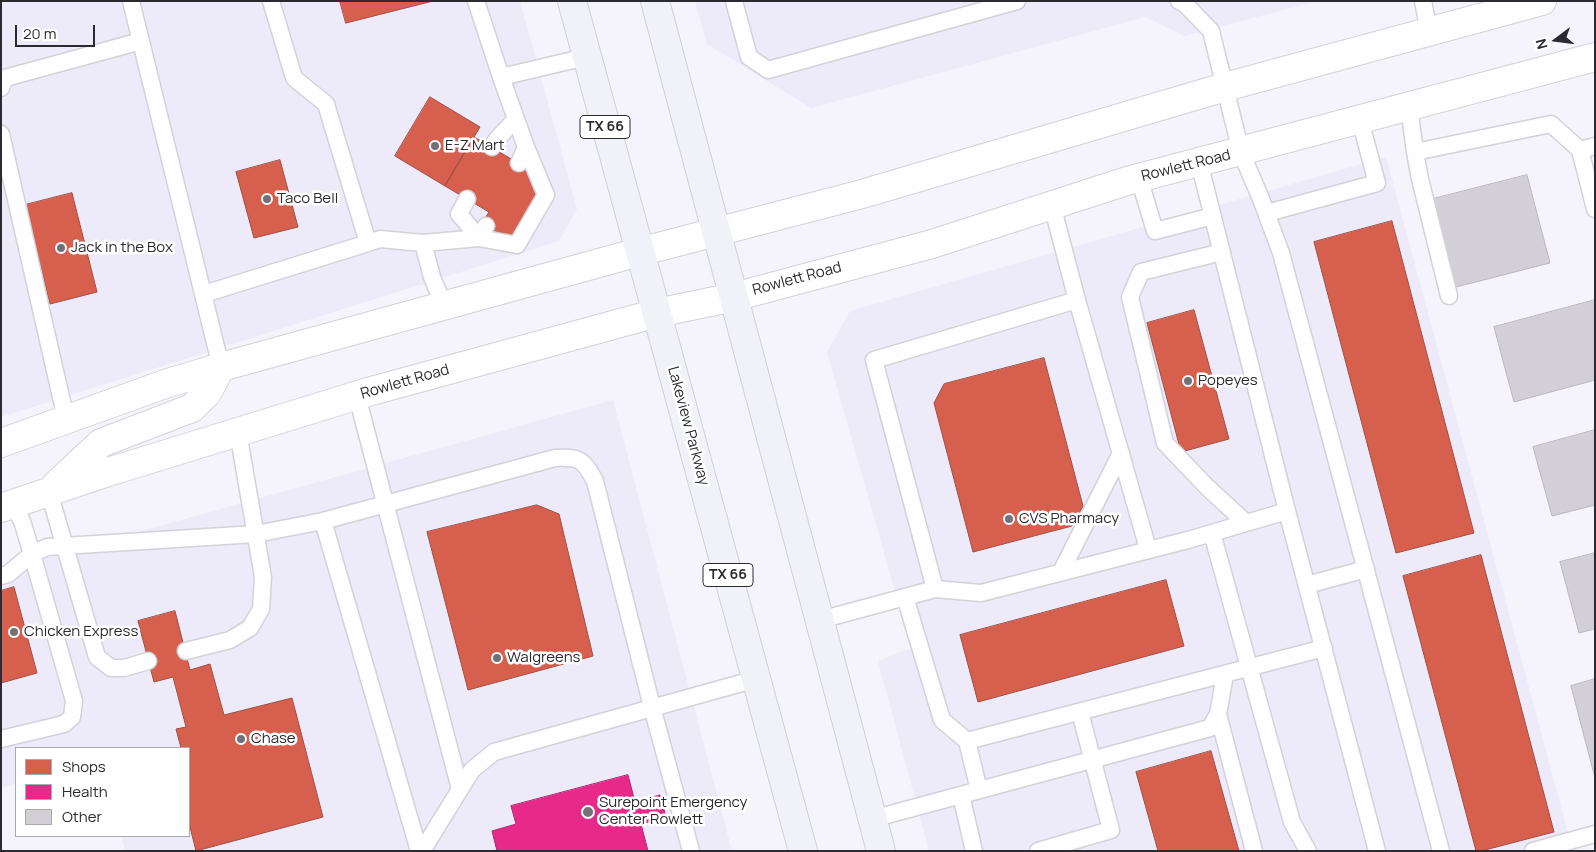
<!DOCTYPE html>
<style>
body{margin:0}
#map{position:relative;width:1596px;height:852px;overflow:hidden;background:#f5f4fc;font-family:Manrope,sans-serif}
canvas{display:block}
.frame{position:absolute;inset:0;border:2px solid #2b2a30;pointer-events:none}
.legend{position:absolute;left:15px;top:747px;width:175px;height:90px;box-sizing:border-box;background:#fff;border:1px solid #aaaaac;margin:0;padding:6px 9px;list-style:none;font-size:15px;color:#2b2a30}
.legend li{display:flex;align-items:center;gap:10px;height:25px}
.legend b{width:25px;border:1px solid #aaaaac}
.north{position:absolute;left:1531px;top:15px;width:50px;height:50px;-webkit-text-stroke:4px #fff;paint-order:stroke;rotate:255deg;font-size:14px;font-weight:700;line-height:20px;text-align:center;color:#2b2a30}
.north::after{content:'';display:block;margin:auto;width:18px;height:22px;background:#2b2a30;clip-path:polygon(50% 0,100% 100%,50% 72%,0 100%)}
.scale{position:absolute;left:15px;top:25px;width:80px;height:22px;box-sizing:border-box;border:2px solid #2b2a30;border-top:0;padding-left:6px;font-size:15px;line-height:18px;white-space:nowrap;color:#2b2a30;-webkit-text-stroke:4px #fff;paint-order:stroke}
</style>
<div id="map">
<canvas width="1596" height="852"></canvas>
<div class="frame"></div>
<ul class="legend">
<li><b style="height:14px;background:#d6604d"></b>Shops</li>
<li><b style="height:14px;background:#e7298a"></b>Health</li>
<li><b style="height:14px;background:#d2d0d6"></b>Other</li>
</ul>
<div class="north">N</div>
<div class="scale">20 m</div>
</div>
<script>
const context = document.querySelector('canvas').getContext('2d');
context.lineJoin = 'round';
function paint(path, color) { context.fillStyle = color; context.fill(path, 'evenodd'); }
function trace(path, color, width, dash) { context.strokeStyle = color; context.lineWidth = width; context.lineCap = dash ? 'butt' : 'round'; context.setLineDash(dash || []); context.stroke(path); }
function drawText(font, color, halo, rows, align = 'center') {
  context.font = font + ' Manrope,sans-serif'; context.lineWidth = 5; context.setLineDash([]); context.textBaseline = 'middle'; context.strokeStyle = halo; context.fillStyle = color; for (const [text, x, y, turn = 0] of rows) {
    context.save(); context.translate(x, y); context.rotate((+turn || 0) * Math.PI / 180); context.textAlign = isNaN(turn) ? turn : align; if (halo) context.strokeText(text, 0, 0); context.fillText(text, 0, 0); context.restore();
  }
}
const built = new Path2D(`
 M1,1H520L577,209L559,241L1,417Z
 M695,1H1317L1185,36L1145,17L811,108L707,44Z
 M1386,157L1573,851H929L878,661L911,648L827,352L850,311Z
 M613,400L732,851H125L121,836H189V748H16V784L1,788V570Z`);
const shops = new Path2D(`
 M340,1H433L346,23Z
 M430,97L480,127L445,186L395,156Z
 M474,137L530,170L537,203L514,242L482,223L489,212L445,186Z
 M280,160L298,227L254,238L236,172Z
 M72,193L97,292L50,304L25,205Z
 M1392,221L1474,533L1396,553L1314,242Z
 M1194,310L1229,439L1181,452L1147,323Z
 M1044,358L1083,506L1072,526L973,552L934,403L944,384Z
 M537,505L559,514L593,656L468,690L427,532Z
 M1481,555L1554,832L1481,851H1476L1403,576Z
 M1166,580L1184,646L978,702L960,635Z
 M14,587L37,673L1,683V591Z
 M175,611L190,670L210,664L224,715L292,698L323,817L196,851L189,823V748H181L176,729L186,727L173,677L154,682L138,621Z
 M1211,751L1239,851H1158L1136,772Z`);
const health = new Path2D(`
 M628,775L635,802L660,795L666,817L641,824L648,851H497L492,831L516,824L511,806Z`);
const building = new Path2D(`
 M1527,175L1550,263L1452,288L1429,200Z
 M1595,300V380L1514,402L1494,327Z
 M1595,430V505L1552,516L1533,447Z
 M1595,553V629L1579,633L1560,562Z
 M1595,679V778L1571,686Z`);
const service = new Path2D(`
 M131,1L221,367
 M271,1L294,78L326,104L368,243L380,239L423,243L432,277L444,306
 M476,1L501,77L586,57
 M734,1L749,57L768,70L1017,1
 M1179,1L1184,3L1211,31L1241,152L1261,199L1281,253L1441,851
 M1423,1L1429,32
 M501,77L526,147L519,163
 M1,88L5,78L141,41
 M1409,107L1415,152L1551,124L1580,150L1595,209
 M1,134L66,419
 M492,147L497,139L516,119
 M1580,150L1595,146
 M1415,152L1420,179L1449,296
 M1139,178L1155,231L1213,216
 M467,199L459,214L479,238L517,245L546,195L526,147
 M1267,213L1377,183L1360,120
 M423,243L479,238L486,226
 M1222,252L1141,272L1130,297L1165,443L1207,487L1246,523
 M204,294L368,243
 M1077,300L1148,549
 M357,396L460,789
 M49,492L97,657L111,668H124L148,661
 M1287,511L1377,851
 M323,521L419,851
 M1212,533L1292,822L1308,851
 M1061,572L1121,453
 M1,576L8,574L32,554L47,547L256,534L323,521L555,458C580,457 583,459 595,481L652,707L691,851
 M1307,585L1366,569
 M935,589L874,360L1077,300L1052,205
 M905,597L942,720L967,741L979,790
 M820,620L935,589L981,593L1188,540L1287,511L1199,162
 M186,651L230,640L250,628L261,609L263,577L238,432
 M1218,714L1254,851
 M1,739L64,724L72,717L74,701L32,554L22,521L13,504
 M967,741L1324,648
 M961,795L1210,728L1218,714L1225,675
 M872,819L961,795L974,851
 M422,851L472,770L494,752L756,679
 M1038,851L1111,830L1080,712
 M1533,851L1595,834`);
const secondary = new Path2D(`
 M1,443L165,384L221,367L639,252L862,194L1225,87L1542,1
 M56,485L101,443L192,408L207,393L221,367
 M1,508L108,472L368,392L657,313L734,297L932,244L1127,181L1595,57`);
const primary = new Path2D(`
 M572,1L803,851
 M655,1L881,851`);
const markers = [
 [435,146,5,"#727177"],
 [267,199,5,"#727177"],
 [61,248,5,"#727177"],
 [1188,381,5,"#727177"],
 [1009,519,5,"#727177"],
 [14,632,5,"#727177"],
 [497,658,5,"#727177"],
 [241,739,5,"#727177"],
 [588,812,6,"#727177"]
];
const shields = [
 [605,127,50],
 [728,575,50]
];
const shieldNames = [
 ["TX 66",605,127],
 ["TX 66",728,575]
];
const poiNames = [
 ["E-Z Mart",445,146],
 ["Taco Bell",277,199],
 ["Jack in the Box",71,248],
 ["Popeyes",1198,381],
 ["CVS Pharmacy",1019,519],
 ["Chicken Express",24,632],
 ["Walgreens",507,658],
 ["Chase",251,739],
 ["Surepoint Emergency",599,803],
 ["Center Rowlett",599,820]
];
const streetNames = [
 ["Rowlett Road",1186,166,-14],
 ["Rowlett Road",797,279,-15],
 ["Rowlett Road",405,382,-16],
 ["Lakeview Parkway",688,426,75]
];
paint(built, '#edeafa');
paint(shops, '#d6604d');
trace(shops, '#a35044', 1);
paint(health, '#e7298a');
trace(health, '#af296f', 1);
paint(building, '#d2d0d6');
trace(building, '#bab8bd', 1);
trace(service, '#d2d2d8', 19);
trace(secondary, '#d2d2d8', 30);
trace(primary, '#d1d0d5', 30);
trace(service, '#fefdff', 16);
trace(secondary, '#fefdff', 28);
trace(primary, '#f1f2f7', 28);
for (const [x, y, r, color] of markers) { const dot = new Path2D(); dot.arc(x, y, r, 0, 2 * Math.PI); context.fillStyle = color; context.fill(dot); trace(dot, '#fff', 2); }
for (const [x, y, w] of shields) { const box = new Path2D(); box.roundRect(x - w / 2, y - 11.5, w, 23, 4); context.fillStyle = '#fff'; context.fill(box); trace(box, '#2b2a30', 1); }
drawText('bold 14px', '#2b2a30', null, shieldNames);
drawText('15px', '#2b2a30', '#fff', poiNames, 'left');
drawText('15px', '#2b2a30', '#fff', streetNames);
</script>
